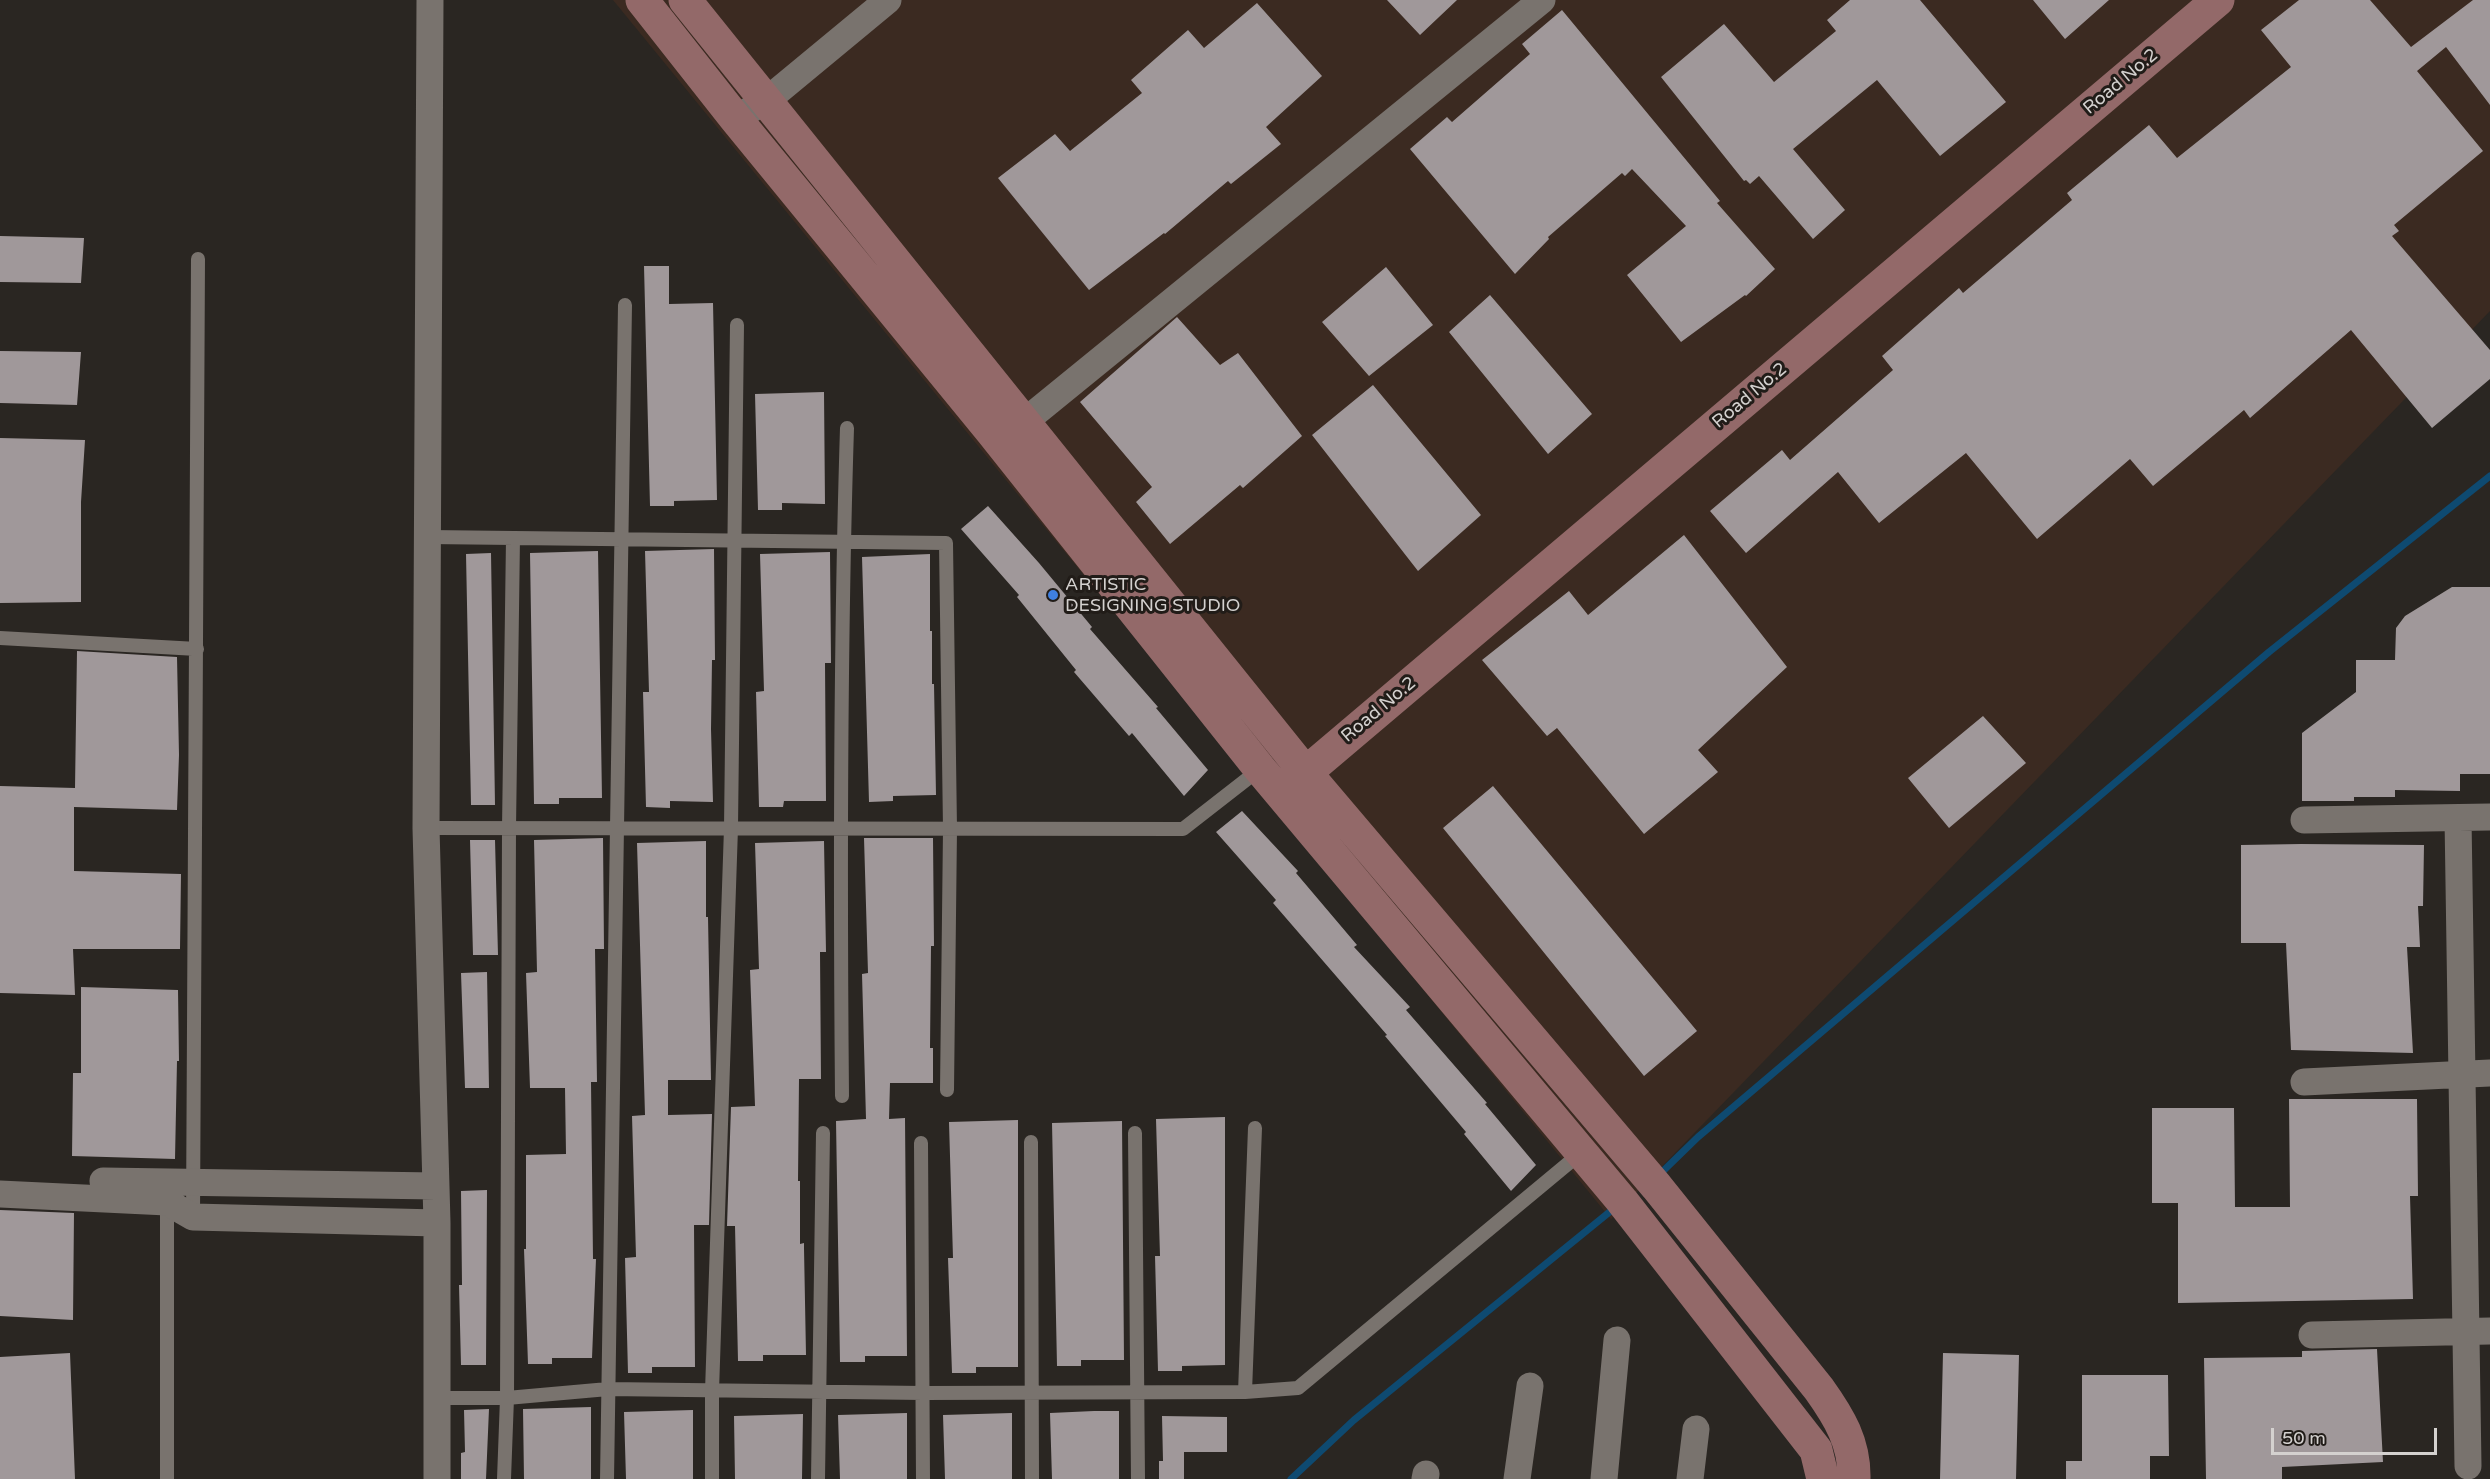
<!DOCTYPE html>
<style>
body{margin:0}
#map{position:relative;width:2490px;height:1479px;overflow:hidden;background:#2a2622;font-family:"Varela Round",sans-serif}
canvas{display:block}
.scale{position:absolute;left:2271px;top:1428px;width:166px;height:27px;box-sizing:border-box;border:3px solid #d4d1cf;border-top:0;padding-left:8px;font-size:18px;line-height:21px;white-space:nowrap;color:#d4d1cf;-webkit-text-stroke:4px #211c18;paint-order:stroke}
</style>
<div id="map">
<canvas width="2490" height="1479"></canvas>
<div class="scale">50 m</div>
</div>
<script>
const context = document.querySelector('canvas').getContext('2d');
context.lineJoin = 'round';
function paint(path, color) { context.fillStyle = color; context.fill(path, 'evenodd'); }
function trace(path, color, width, dash) { context.strokeStyle = color; context.lineWidth = width; context.lineCap = dash ? 'butt' : 'round'; context.setLineDash(dash || []); context.stroke(path); }
function drawText(font, color, halo, rows, align = 'center') {
  context.font = font + ' "Varela Round",sans-serif'; context.lineWidth = 6; context.setLineDash([]); context.textBaseline = 'middle'; context.strokeStyle = halo; context.fillStyle = color; for (const [text, x, y, turn = 0] of rows) {
    context.save(); context.translate(x, y); context.rotate((+turn || 0) * Math.PI / 180); context.textAlign = isNaN(turn) ? turn : align; if (halo) context.strokeText(text, 0, 0); context.fillText(text, 0, 0); context.restore();
  }
}
const industrial = new Path2D(`
 M613,0H2490V311L1611,1219Z`);
const stream = new Path2D(`
 M1662,1172L1698,1137L2269,652L2490,476
 M1291,1479L1354,1420L1612,1210`);
const building = new Path2D(`
 M1387,0H1457L1420,35Z
 M1850,0H1920L2006,102L1940,156L1877,80L1793,149L1845,210L1813,239L1759,176L1750,184L1746,180L1744,181L1661,77L1724,24L1774,82L1836,31L1827,20Z
 M2033,0H2109L2065,39Z
 M2299,0H2370L2411,47L2473,0H2490V105L2446,47L2417,71L2483,151L2394,225L2399,231L2392,236L2490,350V379L2432,428L2351,330L2250,418L2244,410L2153,486L2130,459L2037,539L1966,453L1879,523L1838,472L1746,553L1710,511L1782,450L1790,460L1893,370L1882,356L1959,288L1963,293L2072,200L2067,193L2149,125L2177,158L2291,67L2261,30Z
 M1257,3L1322,76L1266,127L1281,144L1231,184L1228,181L1165,234L1164,233L1089,290L998,178L1055,134L1070,151L1142,93L1131,80L1188,30L1204,48Z
 M1562,10L1720,201L1717,203L1775,269L1746,296L1745,295L1681,342L1627,275L1686,226L1632,169L1625,176L1622,173L1548,237L1549,239L1515,274L1410,149L1447,117L1452,122L1530,54L1522,44Z
 M0,236L84,238L81,283L0,282Z
 M644,266H669V304L713,303L717,500L674,501V506H650Z
 M1386,267L1433,325L1369,376L1322,322Z
 M1490,295L1592,414L1548,454L1449,332Z
 M1177,317L1220,365L1238,353L1302,436L1243,488L1240,485L1170,544L1136,502L1152,487L1080,402Z
 M0,351L81,352L77,405L0,403Z
 M1373,385L1481,515L1418,571L1312,435Z
 M824,392L825,504L782,503V510H758L755,394Z
 M0,438L85,440L81,502V602L0,603Z
 M988,506L1039,563L1092,627L1090,629L1158,707L1156,708L1208,770L1184,796L1132,733L1129,736L1074,672L1076,670L1017,597L1019,595L961,529Z
 M1684,535L1787,667L1698,750L1718,772L1644,834L1557,728L1547,736L1482,660L1569,591L1588,615Z
 M714,549L715,660H712L711,729L713,802L670,801V808L646,807L643,692H649L645,551Z
 M598,551L602,798H559V804H534L530,553Z
 M830,552L831,663H825L826,801H784L783,807H759L756,692L764,691L760,554Z
 M491,553L495,805H471L466,554Z
 M930,554V631H932V684H934L936,795L893,796V801L869,802L862,557Z
 M2452,587H2490V774H2460V791L2395,790V797H2354V801H2302V733L2356,692V660H2395L2396,628L2405,616Z
 M77,651L177,657L179,755L177,810L74,807V871L181,874L180,949H73L75,995L0,993V786L75,788Z
 M1983,716L2026,763L1949,828L1908,778Z
 M1493,786L1697,1031L1644,1076L1443,828Z
 M1242,811L1298,871L1296,873L1357,945L1354,947L1410,1007L1406,1010L1487,1103L1485,1104L1536,1165L1511,1191L1464,1134L1466,1132L1385,1036L1387,1035L1273,903L1276,900L1216,832Z
 M603,838L604,949H595L597,1082H591L593,1259H596L592,1358H552V1364H528L524,1249H526V1155L566,1154L565,1088H530L526,973L537,972L534,840Z
 M864,838H933L934,946H931L930,1048H933V1083H890L889,1119L905,1118L907,1356H865V1362H840L836,1121L866,1119L862,974L868,973Z
 M470,840H495L498,955H473Z
 M706,841V917H708L711,1080H668V1115L712,1114L709,1225H694L695,1367H652V1373H628L625,1258L636,1257L632,1116L645,1115L637,843Z
 M824,841L826,952H820L821,1079H799L798,1181H800V1244L804,1243V1248L806,1355H763V1361H738L735,1226H727L731,1107L755,1106L750,970L759,969L755,843Z
 M2301,844L2424,845L2423,906H2418L2420,947H2407L2413,1053L2291,1050L2286,943H2241V845Z
 M487,972L489,1088H465L461,973Z
 M81,987L178,990L179,1061H177L175,1159L72,1156L73,1073H81Z
 M2289,1099H2417L2418,1196H2410L2413,1299L2178,1303V1203H2152V1108H2234L2235,1207H2290Z
 M1225,1117V1365L1182,1366V1371H1158L1155,1256H1160L1156,1119Z
 M1018,1120V1367H976V1373H952L948,1258H953L949,1122Z
 M1122,1121L1124,1360H1081V1366H1057L1052,1123Z
 M487,1190L486,1365H461L459,1285H462L461,1191Z
 M0,1210L74,1213L73,1320L0,1316Z
 M2377,1349L2383,1462L2282,1467V1479H2206L2204,1358L2302,1357V1351Z
 M70,1353L75,1479H0V1357Z
 M1943,1353L2019,1355L2016,1479H1940Z
 M2082,1375H2168L2169,1456H2150V1479H2066V1461H2082Z
 M591,1407V1479H524L523,1409Z
 M489,1409L486,1479H461V1453L465,1452L464,1410Z
 M693,1410V1479H626L624,1412Z
 M1094,1411H1119V1479H1052L1050,1413Z
 M907,1413V1479H840L838,1415Z
 M1012,1413V1479H945L943,1415Z
 M803,1414L802,1479H735L734,1416Z
 M1162,1416L1227,1417V1452H1184V1479H1159V1461H1163Z`);
const lane = new Path2D(`
 M428,537L946,543L950,829L947,1090
 M0,638L197,649
 M426,828L1183,829L1260,769
 M842,1096C840,873 840,651 847,428
 M1135,1133L1138,1479
 M1031,1142L1032,1479
 M921,1143L923,1479
 M193,1217L198,259
 M1245,1392L1255,1128
 M438,1398H507L608,1389L923,1393L1245,1392L1298,1388L1582,1152
 M167,1479V1199
 M504,1479L507,1398L509,828L513,538
 M607,1479L625,305
 M712,1479V1391L731,828L737,325
 M818,1479L823,1133`);
const street = new Path2D(`
 M430,0L426,828L437,1223V1479
 M748,111L766,101L888,0
 M1005,428L1024,422L1542,0
 M2458,818L2468,1466
 M2304,820L2490,817
 M2304,1082L2490,1073
 M103,1181L436,1186
 M0,1194L167,1202L193,1217L437,1223
 M2312,1335L2490,1331
 M1425,1479L1426,1474
 M1517,1479L1530,1386
 M1604,1479L1617,1340
 M1690,1479L1696,1429`);
const secondary = new Path2D(`
 M642,0L735,118L992,432L1260,769L1622,1201L1816,1450L1823,1479
 M685,0L1305,772L1657,1187L1819,1389C1839,1417 1855,1443 1854,1479
 M1290,786L2218,0`);
const markers = [
 [1053,595,6,"#3f7fe0"]
];
const streetNames = [
 ["Road No.2",2121,82,-40],
 ["Road No.2",1750,396,-40],
 ["Road No.2",1379,710,-40]
];
const poiNames = [
 ["ARTISTIC",1065,585],
 ["DESIGNING STUDIO",1065,606]
];
paint(industrial, '#3b2a21');
trace(stream, '#0e4a71', 7);
paint(building, '#a0989a');
trace(lane, '#79736e', 14);
trace(street, '#79736e', 27);
trace(secondary, '#936969', 33);
for (const [x, y, r, color] of markers) { const dot = new Path2D(); dot.arc(x, y, r, 0, 2 * Math.PI); context.fillStyle = color; context.fill(dot); trace(dot, '#211c18', 2); }
drawText('18px', '#d4d1cf', '#211c18', streetNames);
drawText('18px', '#d4d1cf', '#211c18', poiNames, 'left');
</script>
